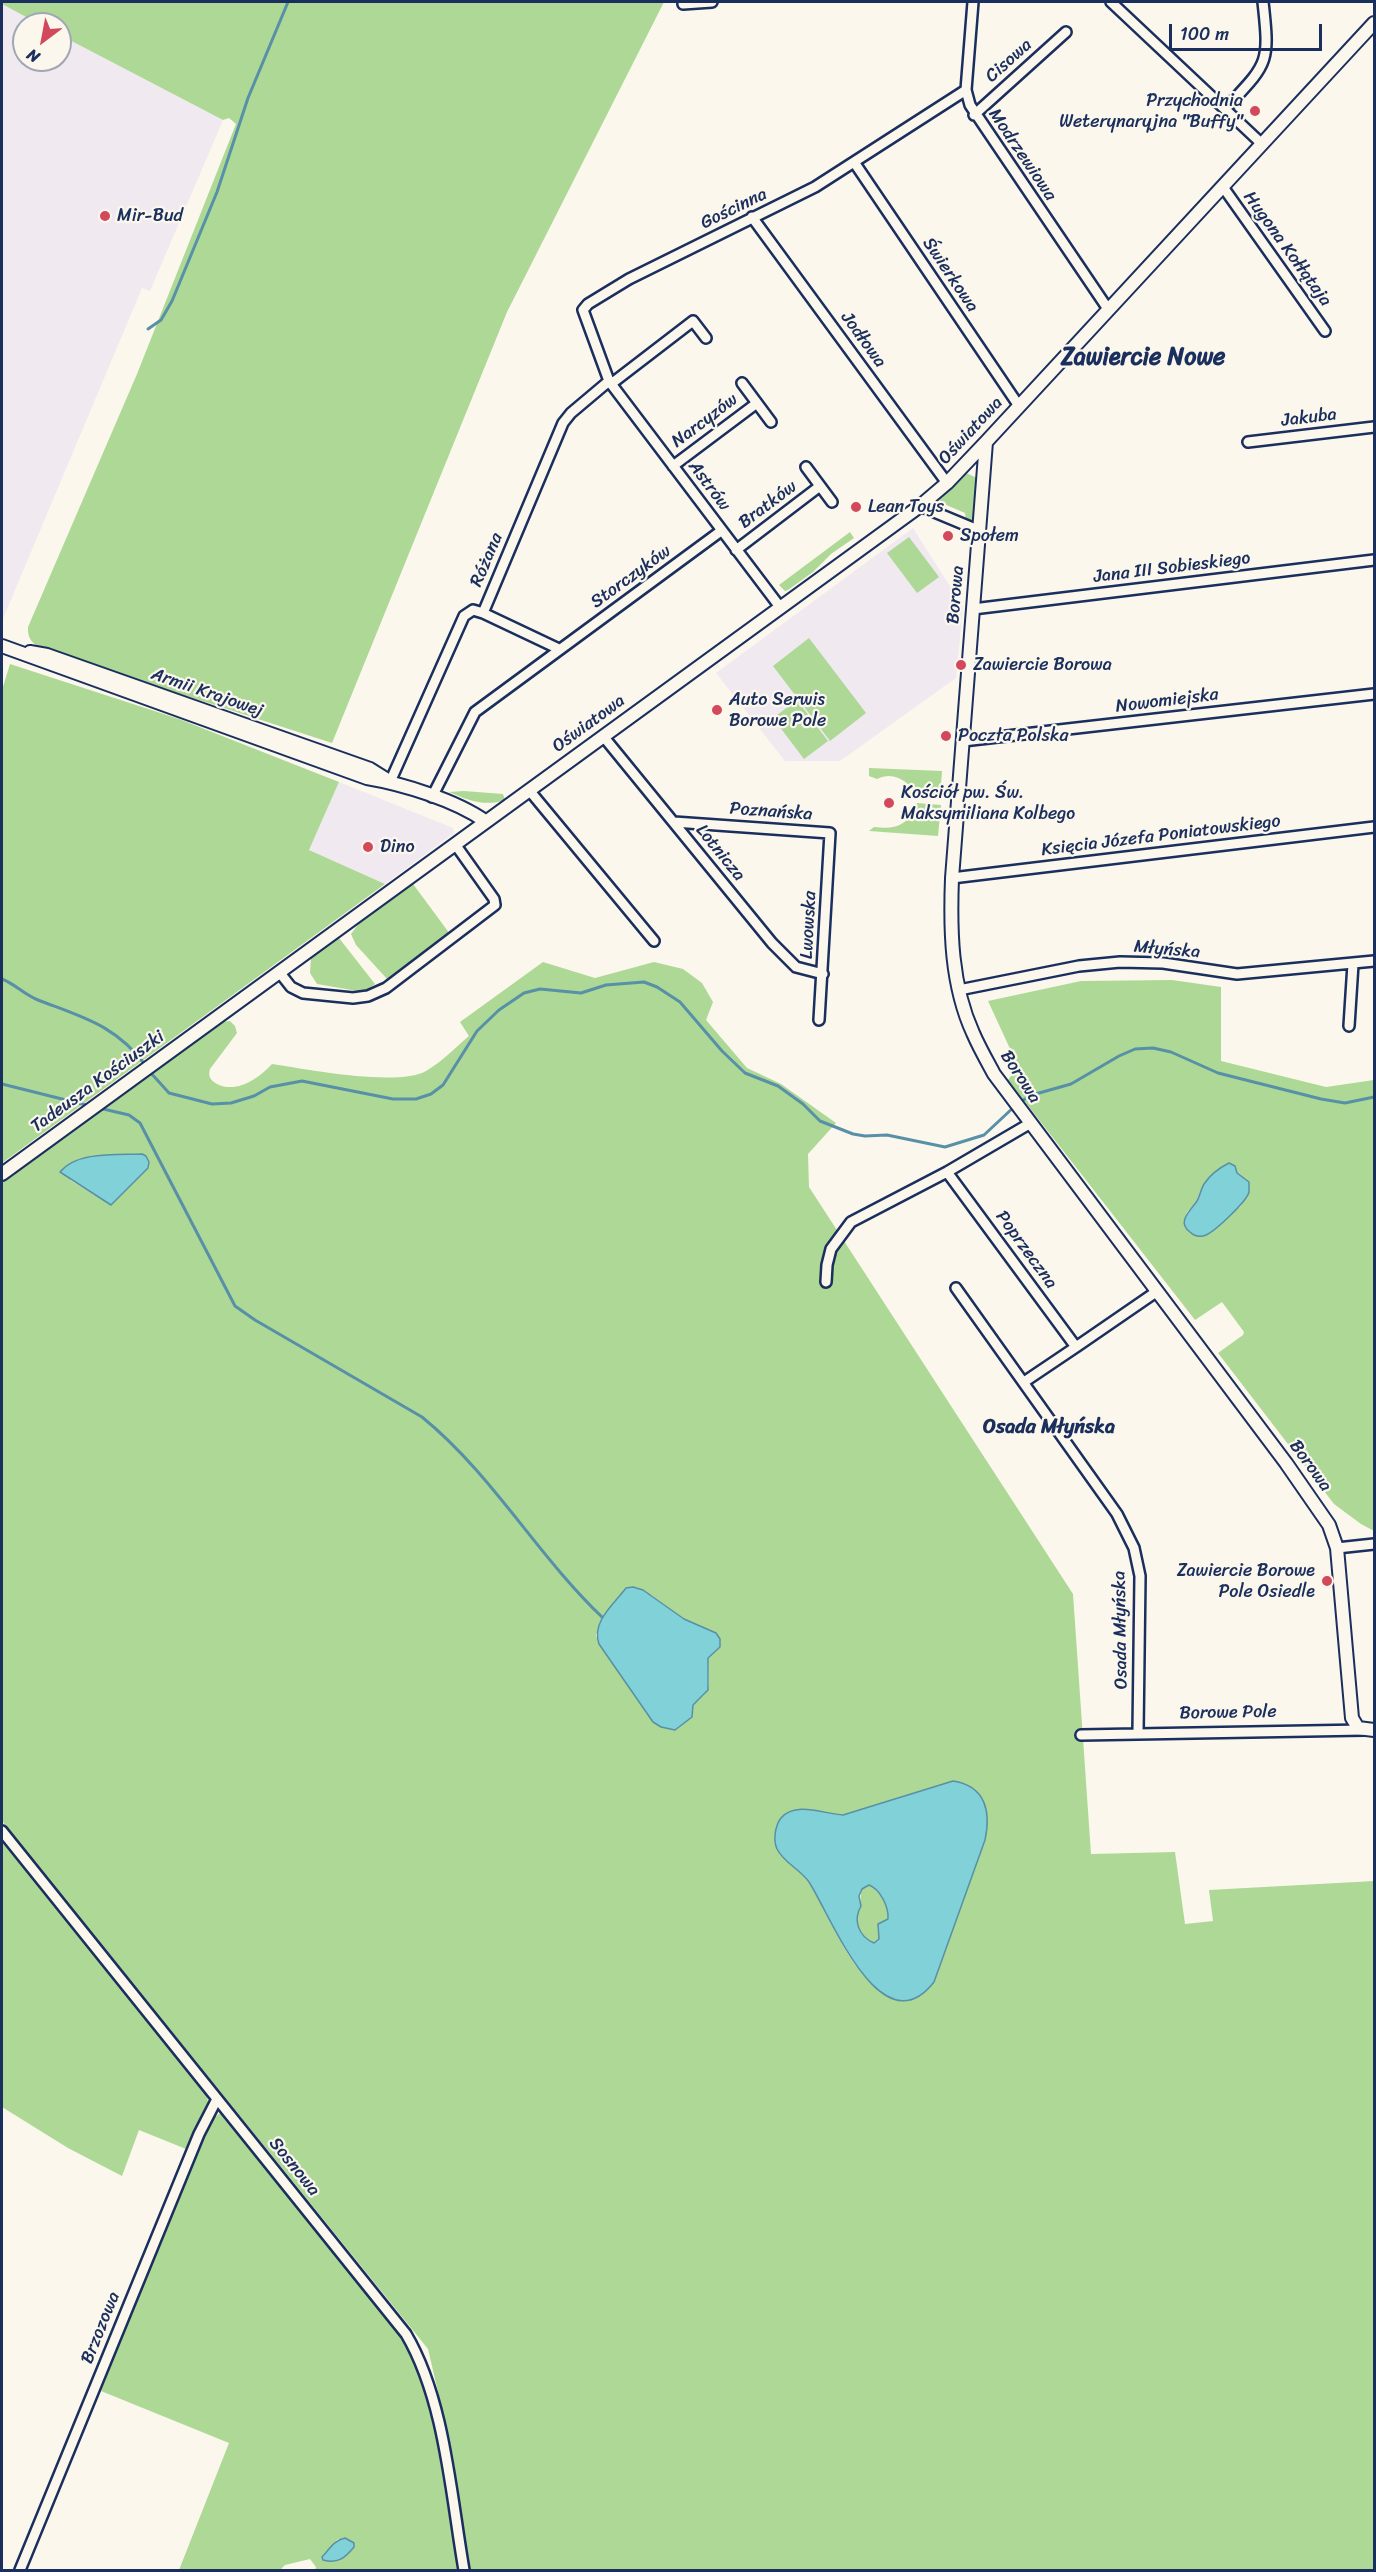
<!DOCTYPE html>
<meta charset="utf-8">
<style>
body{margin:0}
#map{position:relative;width:1376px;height:2572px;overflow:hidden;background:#fbf7ec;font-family:Sriracha,sans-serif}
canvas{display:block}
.frame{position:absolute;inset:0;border:3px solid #1b2f5e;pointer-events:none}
.north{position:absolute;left:12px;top:12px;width:60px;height:60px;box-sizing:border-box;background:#fbf7ec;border:2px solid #a1a7b3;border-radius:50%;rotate:212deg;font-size:16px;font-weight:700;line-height:24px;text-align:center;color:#1b2f5e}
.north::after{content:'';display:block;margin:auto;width:21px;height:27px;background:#d1495b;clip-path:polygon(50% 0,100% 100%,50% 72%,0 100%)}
.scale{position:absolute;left:1169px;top:24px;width:153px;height:27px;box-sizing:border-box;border:3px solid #1b2f5e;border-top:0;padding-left:8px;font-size:18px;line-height:21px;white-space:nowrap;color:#1b2f5e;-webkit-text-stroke:4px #fbf7ec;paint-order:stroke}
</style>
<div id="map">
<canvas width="1376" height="2572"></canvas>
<div class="frame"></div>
<div class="north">N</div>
<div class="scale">100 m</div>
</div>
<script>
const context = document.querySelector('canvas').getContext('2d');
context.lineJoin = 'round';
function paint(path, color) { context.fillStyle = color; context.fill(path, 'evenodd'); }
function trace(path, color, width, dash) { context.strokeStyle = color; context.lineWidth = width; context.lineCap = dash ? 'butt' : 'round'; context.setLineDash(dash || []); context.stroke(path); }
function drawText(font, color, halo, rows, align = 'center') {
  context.font = font + ' Sriracha,sans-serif'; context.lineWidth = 4.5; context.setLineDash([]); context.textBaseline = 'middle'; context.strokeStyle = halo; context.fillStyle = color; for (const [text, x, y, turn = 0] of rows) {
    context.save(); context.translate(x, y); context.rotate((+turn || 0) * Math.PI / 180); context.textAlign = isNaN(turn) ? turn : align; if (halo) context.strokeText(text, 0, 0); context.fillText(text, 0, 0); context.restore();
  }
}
const built = new Path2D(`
 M2,4L39,24H24V60H60V35L223,120L150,291L142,288L2,621Z
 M913,528L963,607L956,678L840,761H785L716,673Z
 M339,782L453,828L454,833L385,884L309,850Z`);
const green = new Path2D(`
 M2,2H664L507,312L332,743L45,650C34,645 27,640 28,627L137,374L236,124L229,118L223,120L60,35V24H39L2,4Z
 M966,473L977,478L975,518L970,522L966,521L965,513L944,504V512L939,506L940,498Z
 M850,532L854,538L831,554L813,572L788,590L785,591L779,585Z
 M909,537L939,577L917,593L887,553Z
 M809,638L866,713L830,741L773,666Z
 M10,664L179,719L339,782L309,850L385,884L2,1163V690Z
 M797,700L828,741L804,759L773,718Z
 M869,768L942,771L940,799L918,797C910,782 894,770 877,779L869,776Z
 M464,791L503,794L505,800C485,807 467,800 449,792Z
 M917,803L941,805L938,836L869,831L874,827C896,830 909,825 917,803Z
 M413,884L450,934L388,980L356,945L351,934L360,922Z
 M339,938L375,984L363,992L317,984L310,973L311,958Z
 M543,962L595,978L654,962L683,969L702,983L713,1002L706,1020L747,1068L781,1084L836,1123L808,1154L809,1187L1073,1594L1091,1854L1175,1852L1185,1924L1213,1921L1209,1890L1374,1881V2570H470L453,2456L428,2349L2,1821V1182L222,1022L230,1021L235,1026L237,1033L210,1069C208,1076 210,1080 217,1084C237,1094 259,1078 272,1064C305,1069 398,1087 426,1071C442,1062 456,1047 469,1036L460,1022ZM142,1154L146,1156L149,1162L148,1168L111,1205L70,1180L116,1155ZM651,1595L684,1619L716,1633L720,1639L714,1653L708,1657L709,1685L704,1695L693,1705L692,1717L625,1682L596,1636C605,1602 620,1600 651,1595ZM953,1781C981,1802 993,1802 985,1840L884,1994C846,1967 833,1921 809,1883C799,1866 781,1860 775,1840L810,1809L826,1814L843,1815Z
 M1172,980L1221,987V1061L1326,1087L1374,1080V1531L1361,1524L1334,1504L1218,1353L1243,1335L1244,1332L1222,1302L1195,1320L1008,1080L1018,1066L988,1001L1081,981ZM1218,1169L1237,1173L1249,1183L1241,1206L1226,1217L1187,1230L1184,1220L1187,1212L1196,1202L1204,1184Z
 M2,1839L207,2094L208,2103L186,2149L139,2130L122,2176L68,2148L2,2107Z
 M869,1885C877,1888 891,1907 888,1917C886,1925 879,1929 879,1939L874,1943C864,1938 854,1926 857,1914C858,1909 861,1910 861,1905C861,1899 860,1896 862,1889Z
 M220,2113L225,2115L382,2308L415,2361L432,2413L458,2570H315L316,2567L310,2559L285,2565L280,2570H179L229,2443L101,2391L157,2248L213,2119ZM338,2539L354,2547C345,2560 337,2560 322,2557Z`);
const water = new Path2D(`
 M142,1154L146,1156L149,1162L148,1168L111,1205L60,1172C77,1151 117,1155 142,1154Z
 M1229,1163L1235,1166L1237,1173L1249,1182C1249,1183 1249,1191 1249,1192C1247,1201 1212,1235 1203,1236C1198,1237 1193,1235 1190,1232C1176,1222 1191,1210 1197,1201C1200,1196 1201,1189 1204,1184C1210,1175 1219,1168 1229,1163Z
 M633,1587L643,1590L684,1619L716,1633L720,1639V1647L708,1658V1690L693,1705L692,1717L675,1730L661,1727L653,1722L599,1644C591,1622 614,1604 626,1588Z
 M953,1781C986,1786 991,1812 985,1840L934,1982C881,2050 830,1914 809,1882C801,1870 784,1863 777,1849C773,1840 775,1826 781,1818C796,1801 824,1814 843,1815ZM869,1885C880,1889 889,1907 888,1919L878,1924L879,1939L874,1943C858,1936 853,1920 861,1906L859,1896L862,1889Z
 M345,2538L354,2543V2547C345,2558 338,2564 323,2560L322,2557C329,2550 334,2540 345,2538Z`);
const stream = new Path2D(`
 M148,329L161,320L172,301L217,192L248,98L288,2
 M2,979C15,984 25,995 38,1000C82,1017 116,1025 146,1066
 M150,1072L169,1093L212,1104L231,1103L254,1096L270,1087L302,1081L393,1099H416L431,1094L443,1085L477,1031L499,1010L524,993L540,989L581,993L606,985L644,982L657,987L680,1002L722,1051L745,1073L778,1086L803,1104L820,1121L853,1134L865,1136L887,1135L945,1147L984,1135L1015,1106
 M2,1084L90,1106
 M1020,1102L1032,1095L1071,1084L1119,1056L1135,1049L1153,1048L1171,1052L1218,1073L1321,1099L1345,1103L1374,1097
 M99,1108L129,1115L140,1123L235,1306L255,1320L422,1417C492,1474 537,1555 602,1617`);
const minor = new Path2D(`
 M973,2L966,90L970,105L1108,309
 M1111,2L1262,144
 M683,4L712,2
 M1225,109C1268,63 1270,65 1263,2
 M974,115L1066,32
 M854,162L1019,406
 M1223,187L1325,331
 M752,217L947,483
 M742,383L771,422
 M611,384L693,321L706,338
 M1248,442L1374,427
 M673,466L757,403
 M806,467L832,502
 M920,506L980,531
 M736,550L820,486
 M780,607L609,381L583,310L588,304L629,279L815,187L966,90
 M973,609L1374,560
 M483,613L559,649
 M603,736L772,943L796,967L823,974
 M963,741L1374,694
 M390,782L464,616L473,610L483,613L563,423L571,413L609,381
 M529,790L654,941
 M432,797L475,712L721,531
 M674,822L830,833L819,1020
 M952,878L1374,827
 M280,973L291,987L303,993L353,998L368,996L386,988L495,905L494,899L455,844
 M959,990L1079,966L1120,962L1163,963L1237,974L1374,961
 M1349,1026L1353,964
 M947,1172L1076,1347L1156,1292
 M826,1282L827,1265L831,1249L851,1222L947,1172L1029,1124
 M956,1288L1117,1514L1134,1548L1140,1576L1138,1732
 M1024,1382L1076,1347
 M1337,1548L1374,1544
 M1081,1735L1364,1730
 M2,1831L406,2334C445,2400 451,2496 464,2570
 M20,2570L199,2134L217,2099`);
const tertiary = new Path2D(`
 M986,442L952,878C950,930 951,985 973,1033C979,1047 987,1061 994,1074L1286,1463L1329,1525L1337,1548L1352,1718L1358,1728L1374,1730
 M2,646L367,778C403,784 455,800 485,821
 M30,652L47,655L370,769L386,779
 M2,1174L920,506L947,483L986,442L1374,23`);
const markers = [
 [1255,111,6,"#d1495b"],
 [105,216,6,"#d1495b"],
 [856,507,6,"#d1495b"],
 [948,536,6,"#d1495b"],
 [961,665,6,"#d1495b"],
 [717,710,6,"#d1495b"],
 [946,736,6,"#d1495b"],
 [889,803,6,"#d1495b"],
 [368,847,6,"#d1495b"],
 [1327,1581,6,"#d1495b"]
];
const streetNames = [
 ["Cisowa",1009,61,-42],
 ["Modrzewiowa",1022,155,56],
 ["Gościnna",734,209,-26],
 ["Hugona Kołłątaja",1287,249,54],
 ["Świerkowa",950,275,56],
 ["Jodłowa",863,340,54],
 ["Jakuba",1309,418,-7],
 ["Narcyzów",705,421,-37],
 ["Oświatowa",971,431,-47],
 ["Astrów",709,486,53],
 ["Bratków",768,505,-37],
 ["Różana",487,560,-67],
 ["Jana III Sobieskiego",1172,568,-7],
 ["Storczyków",631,577,-36],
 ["Borowa",956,595,-85],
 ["Armii Krajowej",207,693,19],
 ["Nowomiejska",1167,701,-7],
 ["Oświatowa",589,724,-36],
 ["Poznańska",771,812,4],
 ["Księcia Józefa Poniatowskiego",1161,836,-7],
 ["Lotnicza",720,853,51],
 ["Lwowska",809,925,-87],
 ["Młyńska",1167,950,5],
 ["Borowa",1020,1077,57],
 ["Tadeusza Kościuszki",98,1082,-36],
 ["Poprzeczna",1026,1250,54],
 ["Borowa",1310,1466,54],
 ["Osada Młyńska",1121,1630,-91],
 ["Borowe Pole",1228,1713,-1],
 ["Sosnowa",294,2167,51],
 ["Brzozowa",101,2328,-68]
];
const poiNames = [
 ["Przychodnia",1243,101,"right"],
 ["Weterynaryjna \"Buffy\"",1243,122,"right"],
 ["Mir-Bud",117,216],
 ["Lean Toys",868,507],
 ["Społem",960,536],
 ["Zawiercie Borowa",973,665],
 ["Auto Serwis",729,700],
 ["Borowe Pole",729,721],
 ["Poczta Polska",958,736],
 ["Kościół pw. Św.",901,793],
 ["Maksymiliana Kolbego",901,814],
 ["Dino",380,847],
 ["Zawiercie Borowe",1315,1571,"right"],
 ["Pole Osiedle",1315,1592,"right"]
];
const neighbourhoodNames = [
 ["Osada Młyńska",1049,1428]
];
const districtNames = [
 ["Zawiercie Nowe",1143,358]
];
paint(built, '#f0e9f0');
paint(green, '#aed895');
paint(water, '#80d1d8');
trace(water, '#5890a7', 1.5);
trace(stream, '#5890a7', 3);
trace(minor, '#1b2f5e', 14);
trace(tertiary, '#1b2f5e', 16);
trace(minor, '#fbf7ec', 9);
trace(tertiary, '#fbf7ec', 12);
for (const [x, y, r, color] of markers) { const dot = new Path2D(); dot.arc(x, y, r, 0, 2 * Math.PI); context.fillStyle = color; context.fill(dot); trace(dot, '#fbf7ec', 2); }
drawText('18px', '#1b2f5e', '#fbf7ec', streetNames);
drawText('18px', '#1b2f5e', '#fbf7ec', poiNames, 'left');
drawText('bold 20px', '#1b2f5e', '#fbf7ec', neighbourhoodNames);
drawText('bold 24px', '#1b2f5e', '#fbf7ec', districtNames);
</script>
